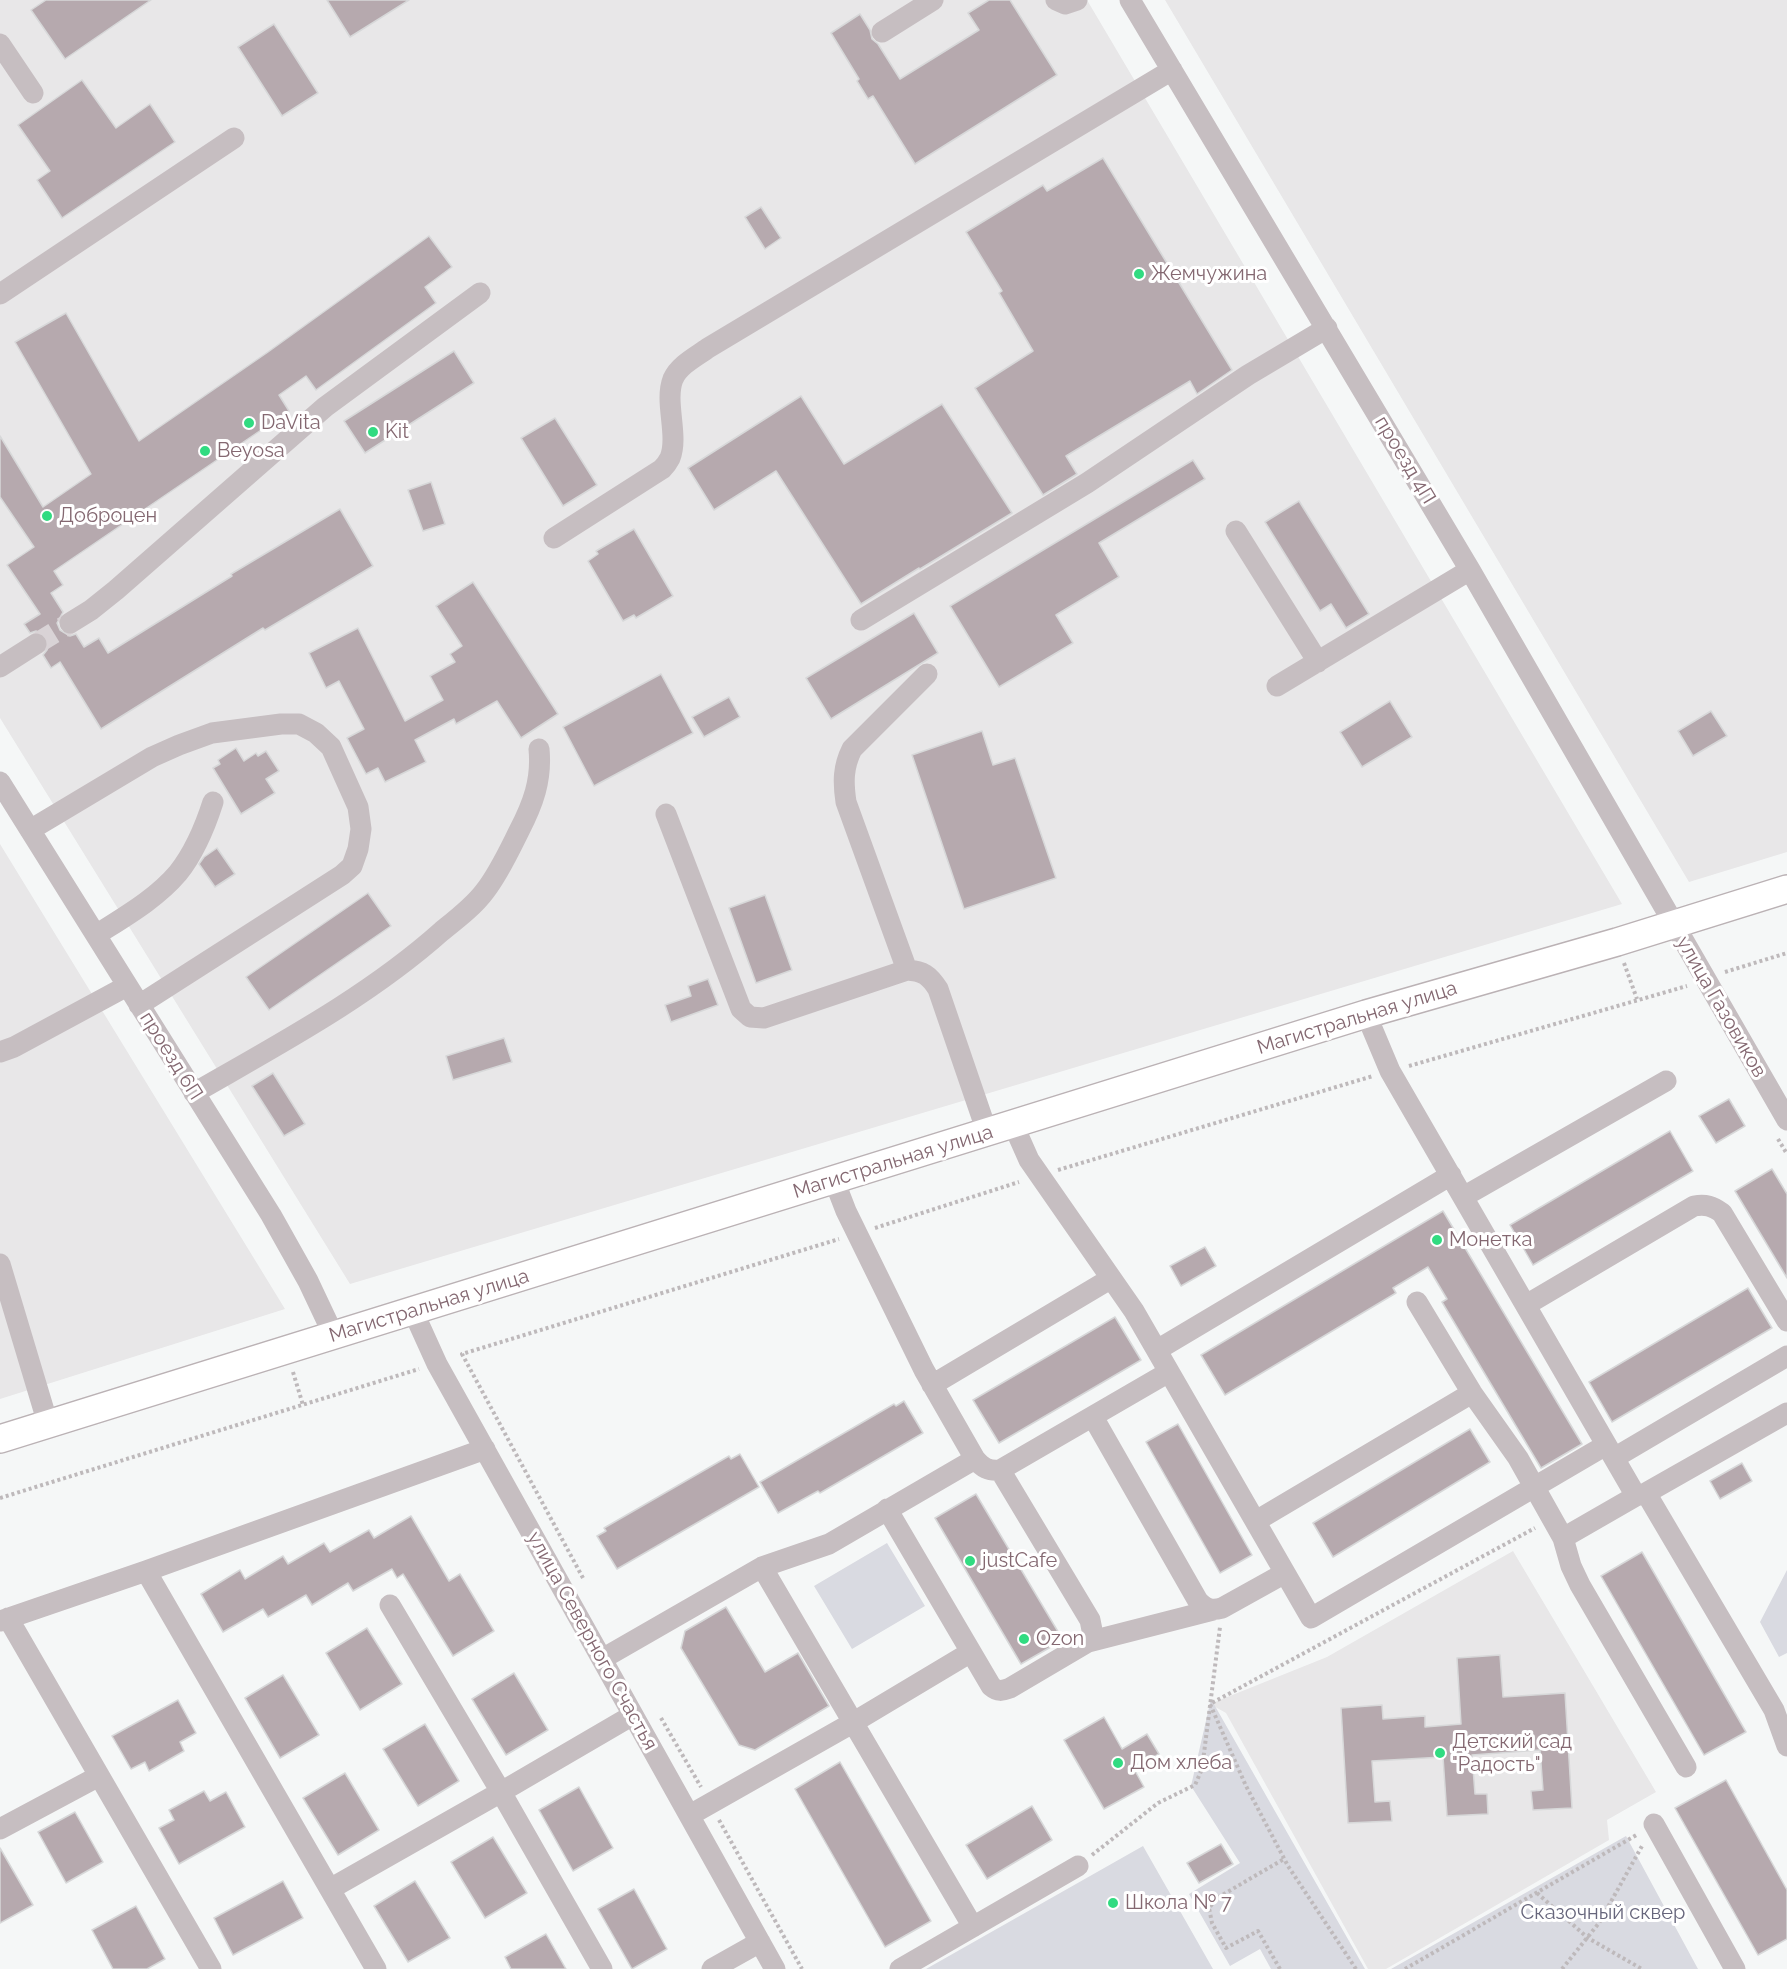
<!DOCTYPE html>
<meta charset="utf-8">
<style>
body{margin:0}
canvas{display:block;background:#f5f7f7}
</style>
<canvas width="1787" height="1969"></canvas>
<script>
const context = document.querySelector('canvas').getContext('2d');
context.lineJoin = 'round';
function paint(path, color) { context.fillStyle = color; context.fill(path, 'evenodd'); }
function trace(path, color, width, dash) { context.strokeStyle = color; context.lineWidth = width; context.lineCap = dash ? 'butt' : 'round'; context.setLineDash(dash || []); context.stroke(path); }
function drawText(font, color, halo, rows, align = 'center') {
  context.font = font + ' Raleway,sans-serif'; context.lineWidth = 6; context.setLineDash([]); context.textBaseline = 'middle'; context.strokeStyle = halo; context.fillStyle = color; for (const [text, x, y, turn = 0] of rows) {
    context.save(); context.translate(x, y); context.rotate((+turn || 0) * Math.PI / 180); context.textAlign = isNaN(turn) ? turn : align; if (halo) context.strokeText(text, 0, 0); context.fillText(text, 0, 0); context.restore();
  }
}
const built = new Path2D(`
 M0,0H1087L1622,904L350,1284L0,718Z
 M1165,0H1787V852L1689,882Z
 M0,844L285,1309L0,1399Z
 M1513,1551L1656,1792L1607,1820L1609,1840L1386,1969H1368L1226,1713L1210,1704L1327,1657Z`);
const green = new Path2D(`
 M887,1543L925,1606L852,1649L814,1586Z
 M1787,1570V1653L1779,1657L1760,1622Z
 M1211,1699L1365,1969H1271L1260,1949L1230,1966L1189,1894L1240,1863L1191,1786Z
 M1626,1836L1698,1969H1391Z
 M1143,1846L1213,1969H926Z`);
const building = new Path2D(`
 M46,0H151L65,59L31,10Z
 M327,0H409L350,37Z
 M989,0H1010L1057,75L915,164L873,96L868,99L857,81L859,79L831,33L860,14L870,30L872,39L878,44L900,79L979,30L968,13Z
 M274,24L318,93L282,116L238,47Z
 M82,80L116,128L150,104L175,142L62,218L37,180L50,171L18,125Z
 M1103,158L1232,370L1197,394L1190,381L1066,456L1077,474L1043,495L975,388L1033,351L999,293L1002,291L966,232L1043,185L1047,191Z
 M761,207L781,238L765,249L745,217Z
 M429,236L452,267L425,287L436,303L316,390L306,376L279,395L289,411L54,571L63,585L51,593L63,612L57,623L60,630L70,636L76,634L84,647L99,638L108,653L232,576L231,574L340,509L373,566L265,630L263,628L101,729L60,662L51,668L43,655L47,650L49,644L46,637L36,631L30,633L24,624L40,614L7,565L34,547L0,497V436L43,507L91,474L15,342L66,313L139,441L268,352Z
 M454,351L474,383L365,453L344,421Z
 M801,396L844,464L942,404L1012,513L920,569L919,568L861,604L776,471L714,510L688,468Z
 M555,418L597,485L563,506L521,438Z
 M1193,460L1205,479L1099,543L1119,577L1056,615L1073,643L999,687L950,606Z
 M431,482L445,524L423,531L408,490Z
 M1299,501L1369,614L1346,628L1331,604L1320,611L1265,522Z
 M634,529L673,596L636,618L634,615L623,621L588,561L598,554L596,551Z
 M473,582L558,714L521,738L497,701L456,724L454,719L415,740L426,762L385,782L378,768L366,774L347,738L364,729L339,681L326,688L309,653L358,628L405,721L443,700L430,676L455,662L450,654L462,646L436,606Z
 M914,613L938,653L831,719L806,678Z
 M661,674L693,733L594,786L563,727Z
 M729,697L740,717L704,737L692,717Z
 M1390,701L1412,737L1362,767L1340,732Z
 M1711,711L1727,736L1693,756L1678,731Z
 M982,731L993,765L1015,758L1056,878L964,909L912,755Z
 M236,748L244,761L256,753L258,756L266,751L279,771L266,779L275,793L241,814L213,768L220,764L218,760Z
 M217,848L235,874L215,887L199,864L204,857Z
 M368,893L391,926L269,1010L246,977Z
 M765,895L792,970L756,983L729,908Z
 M708,979L718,1005L671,1022L665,1005L691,996L688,986Z
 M504,1038L512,1062L453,1080L446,1056Z
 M273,1073L305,1124L284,1136L252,1086Z
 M1729,1099L1745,1126L1716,1143L1699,1116Z
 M1670,1131L1693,1171L1533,1265L1510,1225Z
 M1772,1169L1787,1194V1278L1735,1191Z
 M1443,1211L1582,1444L1541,1468L1442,1302L1447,1299L1428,1267L1393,1288L1396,1293L1225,1395L1201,1355Z
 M1205,1247L1216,1266L1181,1286L1170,1266Z
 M1748,1288L1772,1328L1612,1422L1589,1382Z
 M1115,1317L1141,1360L999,1443L973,1400Z
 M904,1401L923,1433L820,1493L818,1491L778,1513L760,1482L894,1404L896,1406Z
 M1178,1424L1252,1555L1220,1573L1146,1442Z
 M1470,1429L1490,1462L1333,1557L1313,1523Z
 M740,1454L759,1487L617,1569L597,1536L606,1531L604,1528L729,1456L731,1459Z
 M1742,1463L1752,1481L1720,1499L1710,1481Z
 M976,1494L1063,1640L1021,1664L935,1518Z
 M411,1516L449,1581L460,1574L494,1631L453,1656L403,1574L397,1578L392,1569L353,1591L348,1583L312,1605L306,1595L268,1617L263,1609L223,1632L201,1594L240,1570L245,1579L283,1556L288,1564L324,1543L330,1552L369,1530L374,1538Z
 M1642,1552L1746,1732L1704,1755L1601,1576Z
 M726,1607L765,1672L798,1653L829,1706L755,1750L739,1745L681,1648L685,1631Z
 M367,1628L402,1684L360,1710L326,1653Z
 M1500,1655L1503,1697L1565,1693L1572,1808L1533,1810L1531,1791L1543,1790L1540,1750L1472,1755L1475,1794H1487L1488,1814L1447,1816L1443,1757L1372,1761L1375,1802L1390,1801L1392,1821L1348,1823L1341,1708L1382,1705L1383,1719L1425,1716V1727L1461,1724L1457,1658Z
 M514,1673L548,1730L506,1755L472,1699Z
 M283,1675L319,1735L280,1758L245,1698Z
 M178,1700L196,1733L180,1742L184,1751L149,1771L145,1762L131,1769L112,1736Z
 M1104,1717L1122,1749L1147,1734L1159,1754L1134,1769L1144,1787L1104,1809L1064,1740Z
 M425,1724L459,1781L418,1806L383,1749Z
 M840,1762L931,1921L885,1947L795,1789Z
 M345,1773L379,1830L338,1855L303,1798Z
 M1726,1780L1787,1890V1939L1758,1955L1675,1808Z
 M579,1787L613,1848L573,1871L539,1810Z
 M204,1791L210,1801L226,1792L245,1827L179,1864L159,1828L174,1820L169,1810Z
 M1032,1806L1052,1840L987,1879L966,1845Z
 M75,1812L103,1862L66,1883L38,1832Z
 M493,1837L527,1893L485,1918L451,1862Z
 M1221,1844L1233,1864L1199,1883L1187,1863Z
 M0,1848L33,1905L0,1923Z
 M283,1881L303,1918L233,1955L214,1918Z
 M415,1881L450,1938L408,1962L374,1906Z
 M634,1889L667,1949L632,1969L598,1909Z
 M136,1906L165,1959L147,1969H113L92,1930Z
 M546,1934L566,1969H511L505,1957Z`);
const minorTunnel = new Path2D(`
 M36,644L70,623`);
const path = new Path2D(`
 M1624,963L1637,999
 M1725,972L1787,953
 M1409,1066L1687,986
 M1778,1139L1787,1154
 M1058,1170L1373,1076
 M875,1228L1019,1182
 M293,1372L303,1405
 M0,1498L419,1369
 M583,1578L462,1354L839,1239
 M661,1718L701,1787
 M719,1820L802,1969
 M1092,1855L1158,1803L1195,1785L1202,1769L1220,1627
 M1537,1893L1588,1938L1642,1969
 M1280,1969L1258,1931L1226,1948L1212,1923L1209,1908L1217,1898L1284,1859
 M1356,1969L1288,1866L1246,1786L1210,1704L1535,1528
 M1405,1969L1638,1834
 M1562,1969L1599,1923L1642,1846`);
const minor = new Path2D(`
 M1056,0L1065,4L1077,0
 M1130,0L1470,570L1787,1120
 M882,32L933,0
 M0,44L33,93
 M0,294L234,138
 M1236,531L1318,662
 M554,538L662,469C665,466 668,462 670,458C679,435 664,402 673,379C679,365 697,356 708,348L1172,70
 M861,620L1087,483L1248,375L1327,328
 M70,623L91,610L116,590L325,407L480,293
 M0,667L36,644
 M1277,686L1470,570
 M0,782L271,1215L308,1281L334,1336
 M666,814L741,1009L750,1017L764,1018L907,970C923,971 929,975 938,989L987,1132
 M30,830L152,757L179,745L212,733L281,724H299L316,733L331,747L358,807L361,829L358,849L352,866L342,875L139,1005
 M96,935C124,917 156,899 178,873C194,853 205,827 213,802
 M907,970L846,802C843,782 843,767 852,749L927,674
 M1366,1014L1390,1071L1636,1496L1646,1493L1787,1413
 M0,1052L14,1047L127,986
 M194,1093C279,1044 368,997 442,931C457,919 474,906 485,891C499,873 509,851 519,831C533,804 542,780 539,749
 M1013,1124L1029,1160L1134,1311L1311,1618L1606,1445
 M834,1180L846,1211L924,1370L975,1459C983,1468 988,1471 1000,1470L1169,1372
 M1463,1197L1666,1081
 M0,1264L48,1424
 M1417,1302L1472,1393L1518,1458L1563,1538L1571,1566L1580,1585L1686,1767
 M1526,1305L1694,1206C1706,1204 1712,1206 1722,1213L1787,1321
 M413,1311L437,1364L775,1969
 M1157,1350L1451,1175
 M932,1385L1110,1279
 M1093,1417L1198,1601C1206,1609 1211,1611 1222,1608L1285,1573
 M1614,1458L1787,1356
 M1646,1493L1774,1710L1787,1746
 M887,1509L991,1686C998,1692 1002,1691 1010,1688L1088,1642L1093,1635L1090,1620L1000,1470
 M1256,1521L1472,1393
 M1563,1538L1636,1496
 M762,1567L973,1927
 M146,1571L376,1969
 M8,1618L211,1969
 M0,1621L146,1571L485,1449
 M1088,1642L1213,1610
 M602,1659L762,1567L829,1544L975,1459
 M690,1815L854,1722L971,1652
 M1654,1824L1735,1969
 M0,1829L99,1776
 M330,1889L501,1792L390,1605
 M602,1969L501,1792L633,1715
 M712,1969L760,1942
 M900,1969L1078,1866`);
const major = new Path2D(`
 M0,1439L1366,1014L1617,942L1787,889`);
const markers = [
 [1139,274,6,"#31db81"],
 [249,423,6,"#31db81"],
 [373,432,6,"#31db81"],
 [205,451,6,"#31db81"],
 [47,516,6,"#31db81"],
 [1437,1240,6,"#31db81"],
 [970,1561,6,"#31db81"],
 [1024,1639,6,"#31db81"],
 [1440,1753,6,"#31db81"],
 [1118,1763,6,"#31db81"],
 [1113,1903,6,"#31db81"]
];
const poiNames = [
 ["Жемчужина",1151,274],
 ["DaVita",261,423],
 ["Kit",385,432],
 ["Beyosa",217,451],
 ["Доброцен",59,516],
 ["Монетка",1449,1240],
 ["justCafe",982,1561],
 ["Ozon",1036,1639],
 ["Детский сад",1452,1742],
 ["\"Радость\"",1452,1765],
 ["Дом хлеба",1130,1763],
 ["Школа № 7",1125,1903]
];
const streetNames = [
 ["проезд 4П",1405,460,59],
 ["улица Газовиков",1721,1007,60],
 ["Магистральная улица",1357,1018,-17],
 ["проезд 6П",171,1056,58],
 ["Магистральная улица",893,1162,-17],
 ["Магистральная улица",429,1306,-17],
 ["улица Северного Счастья",592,1641,61]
];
const parkNames = [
 ["Сказочный сквер",1603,1913]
];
paint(built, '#e8e7e8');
paint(green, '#d9dae1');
paint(building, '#b6a9ae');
trace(building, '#d7d8d9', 1.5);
trace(minorTunnel, '#d9d3d6', 21, [21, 10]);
trace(major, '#bbb2b5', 30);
trace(path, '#beb9bb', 4, [3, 3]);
trace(minor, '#c6bec1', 21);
trace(major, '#fff', 27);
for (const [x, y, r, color] of markers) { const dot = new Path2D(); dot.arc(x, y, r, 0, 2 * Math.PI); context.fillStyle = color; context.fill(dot); trace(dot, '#fff', 2); }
drawText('20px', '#846871', '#fff', poiNames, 'left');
drawText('20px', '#846871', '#fff', streetNames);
drawText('20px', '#67667c', '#fff', parkNames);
</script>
